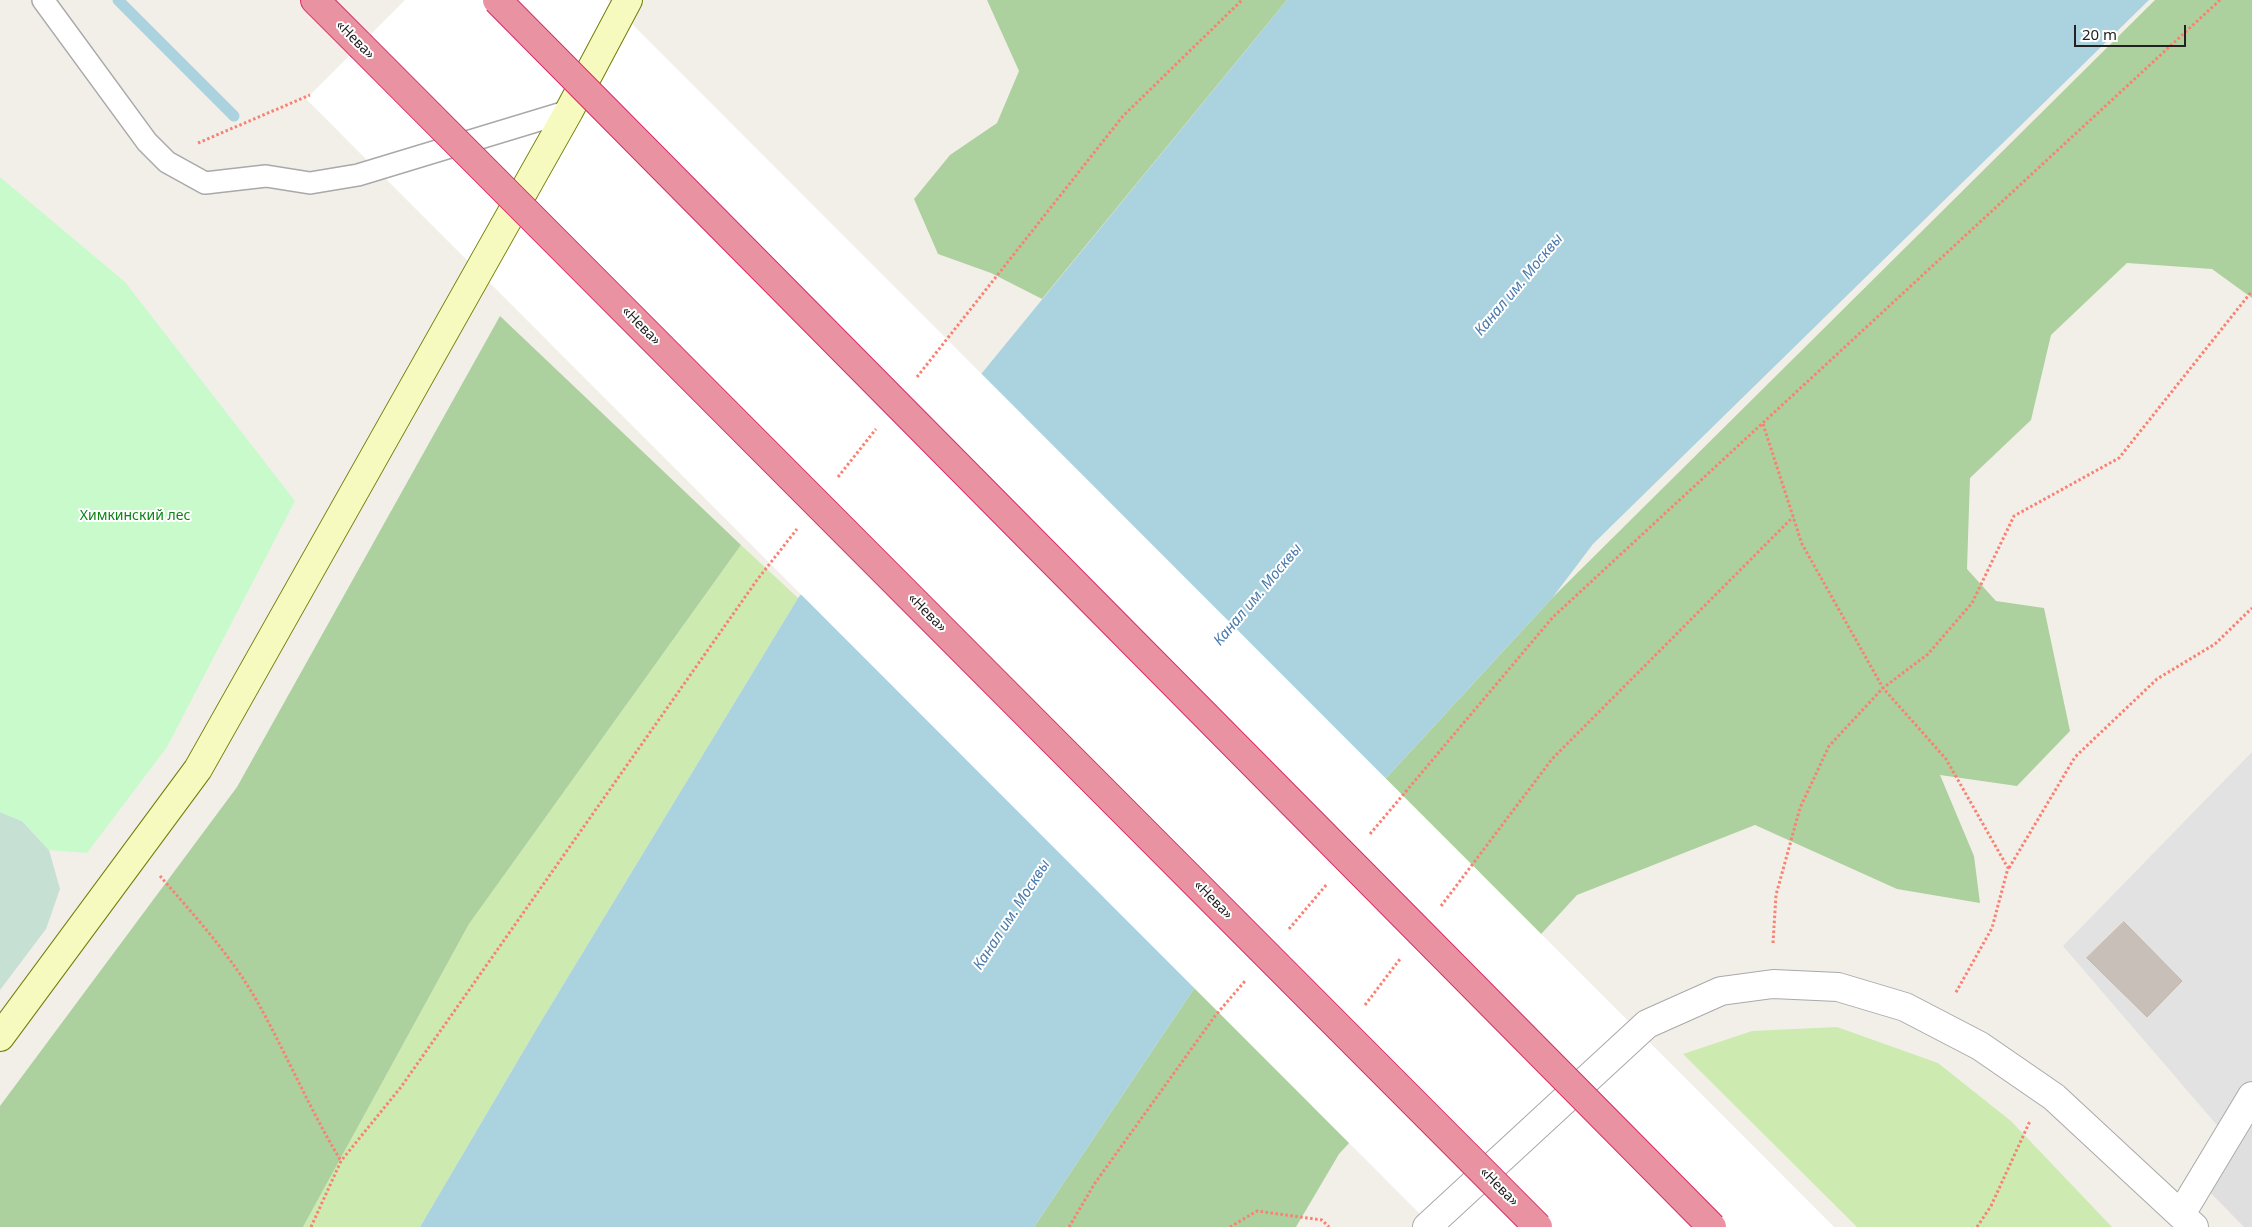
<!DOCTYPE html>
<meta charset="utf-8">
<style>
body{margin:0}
#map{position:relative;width:2252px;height:1227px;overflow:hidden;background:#f2efe9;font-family:"Noto Sans",sans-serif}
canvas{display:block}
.scale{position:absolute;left:2074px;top:25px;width:112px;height:22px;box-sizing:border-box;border:2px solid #222;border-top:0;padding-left:6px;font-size:15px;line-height:18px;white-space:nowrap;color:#222;-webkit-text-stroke:4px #fff;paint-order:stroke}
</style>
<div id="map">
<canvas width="2252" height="1227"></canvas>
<div class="scale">20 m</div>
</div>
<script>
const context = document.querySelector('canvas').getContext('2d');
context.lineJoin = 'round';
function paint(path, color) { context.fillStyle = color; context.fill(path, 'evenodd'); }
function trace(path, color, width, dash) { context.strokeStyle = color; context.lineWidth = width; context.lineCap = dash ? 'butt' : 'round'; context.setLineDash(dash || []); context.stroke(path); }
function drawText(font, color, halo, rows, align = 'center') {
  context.font = font + ' "Noto Sans",sans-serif'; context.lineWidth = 4; context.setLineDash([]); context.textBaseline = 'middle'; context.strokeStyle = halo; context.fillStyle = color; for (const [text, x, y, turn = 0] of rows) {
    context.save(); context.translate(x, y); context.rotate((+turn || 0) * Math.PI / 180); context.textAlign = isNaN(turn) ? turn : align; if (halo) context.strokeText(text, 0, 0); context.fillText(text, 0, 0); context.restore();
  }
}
const residential = new Path2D(`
 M2252,1080V1227H2244L2194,1176Z`);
const grass = new Path2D(`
 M741,545L798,598L537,1028L420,1227H303L469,924Z
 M1837,1027L1938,1063L2011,1121L2112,1227H1857L1683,1054L1752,1031Z`);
const forest = new Path2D(`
 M987,0H1287L1042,299L991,273L938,254L914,199L950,155L997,123L1019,71Z
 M2155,0H2252V298L2212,269L2127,263L2051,335L2031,420L1970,478L1967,569L1996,601L2044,608L2070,731L2017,786L1940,775L1974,856L1980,903L1897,889L1755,825L1577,895L1339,1154L1296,1227H1034L1199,981L1553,597Z
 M500,316L741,545L469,924L303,1227H0V1106L237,787Z`);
const wetland = new Path2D(`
 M0,812L22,821L49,850L60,889L46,929L0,990Z`);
const park = new Path2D(`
 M0,177L125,282L295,501L167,747L87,853L49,850L22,821L0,812Z`);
const parking = new Path2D(`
 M2252,752V1080L2222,1131L2063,946Z`);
const water = new Path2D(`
 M1287,0H2149L1593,544L1553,597L1199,981L1034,1227H420L537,1028L798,598Z`);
const pier = new Path2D(`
 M405,0H608L1834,1227H1433L306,99Z`);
const stream = new Path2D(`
 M118,0L234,116`);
const building = new Path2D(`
 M2124,922L2182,981L2147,1017L2087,958Z`);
const path = new Path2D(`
 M198,143L310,95
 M917,377L1123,116L1242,0
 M1763,424L1802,544L1883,688L1946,759L2008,868L1992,928L1955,994
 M838,477L876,429
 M1370,834L1553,617L2220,0
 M2009,868L2075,757L2157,679L2215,644L2252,608
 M160,876C194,915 233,958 258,1003C287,1055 310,1110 341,1161
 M1441,906L1552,759L1793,517
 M1289,929L1327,884
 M1773,943L1776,895L1800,808L1829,746L1883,688L1928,654L1972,603L2014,516L2119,458L2252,291
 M1365,1005L1400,959
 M311,1227L341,1161L401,1087L757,580L797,529
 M1069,1227L1095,1183L1215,1016L1245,981
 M1230,1227L1257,1211L1322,1220L1329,1227
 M1977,1227L1991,1206L2030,1121`);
const lane = new Path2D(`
 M43,0L147,142L167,162L205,183L266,176L310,183L358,175L569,111`);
const street = new Path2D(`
 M2181,1214L2252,1096
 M1427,1227L1647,1024L1721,991L1773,984L1838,987L1905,1007L1980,1046L2054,1097L2194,1227`);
const secondary = new Path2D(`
 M0,1037L198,769L569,111L628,0`);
const highway = new Path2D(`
 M315,0L360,45`);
const highwayBridge = new Path2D(`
 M497,0L1712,1227
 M360,45L1538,1227`);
const streetNames = [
 ["«Нева»",355,40,45],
 ["«Нева»",641,326,45],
 ["«Нева»",927,613,45],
 ["«Нева»",1213,900,45],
 ["«Нева»",1499,1187,45]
];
const parkNames = [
 ["Химкинский лес",135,516]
];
const waterNames = [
 ["Канал им. Москвы",1519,285,-50],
 ["Канал им. Москвы",1258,595,-50],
 ["Канал им. Москвы",1012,915,-57]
];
paint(residential, '#e0dfdf');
paint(grass, '#cdebb0');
paint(forest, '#add19e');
paint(wetland, '#c6e0d4');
paint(park, '#c8facc');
paint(parking, '#e2e2e2');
paint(water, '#aad3df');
paint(pier, '#fff');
trace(stream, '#aad3df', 11);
paint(building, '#c7bfb8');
trace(building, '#c4b6ab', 1);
trace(lane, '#a9a9a9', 24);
trace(street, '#a9a9a9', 30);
trace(secondary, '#707d05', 30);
trace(highway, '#dc2a67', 30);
trace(path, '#fa8072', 3, [2.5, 2.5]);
trace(lane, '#fff', 21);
trace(street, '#fff', 28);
trace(secondary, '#f7fabf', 28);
trace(highway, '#e892a2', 28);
trace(highwayBridge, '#dc2a67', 30, []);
trace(highwayBridge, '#e892a2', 28);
drawText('14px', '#222', '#fff', streetNames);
drawText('14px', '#0c8416', '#fff', parkNames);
drawText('italic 15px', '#4a7aab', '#fff', waterNames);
</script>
